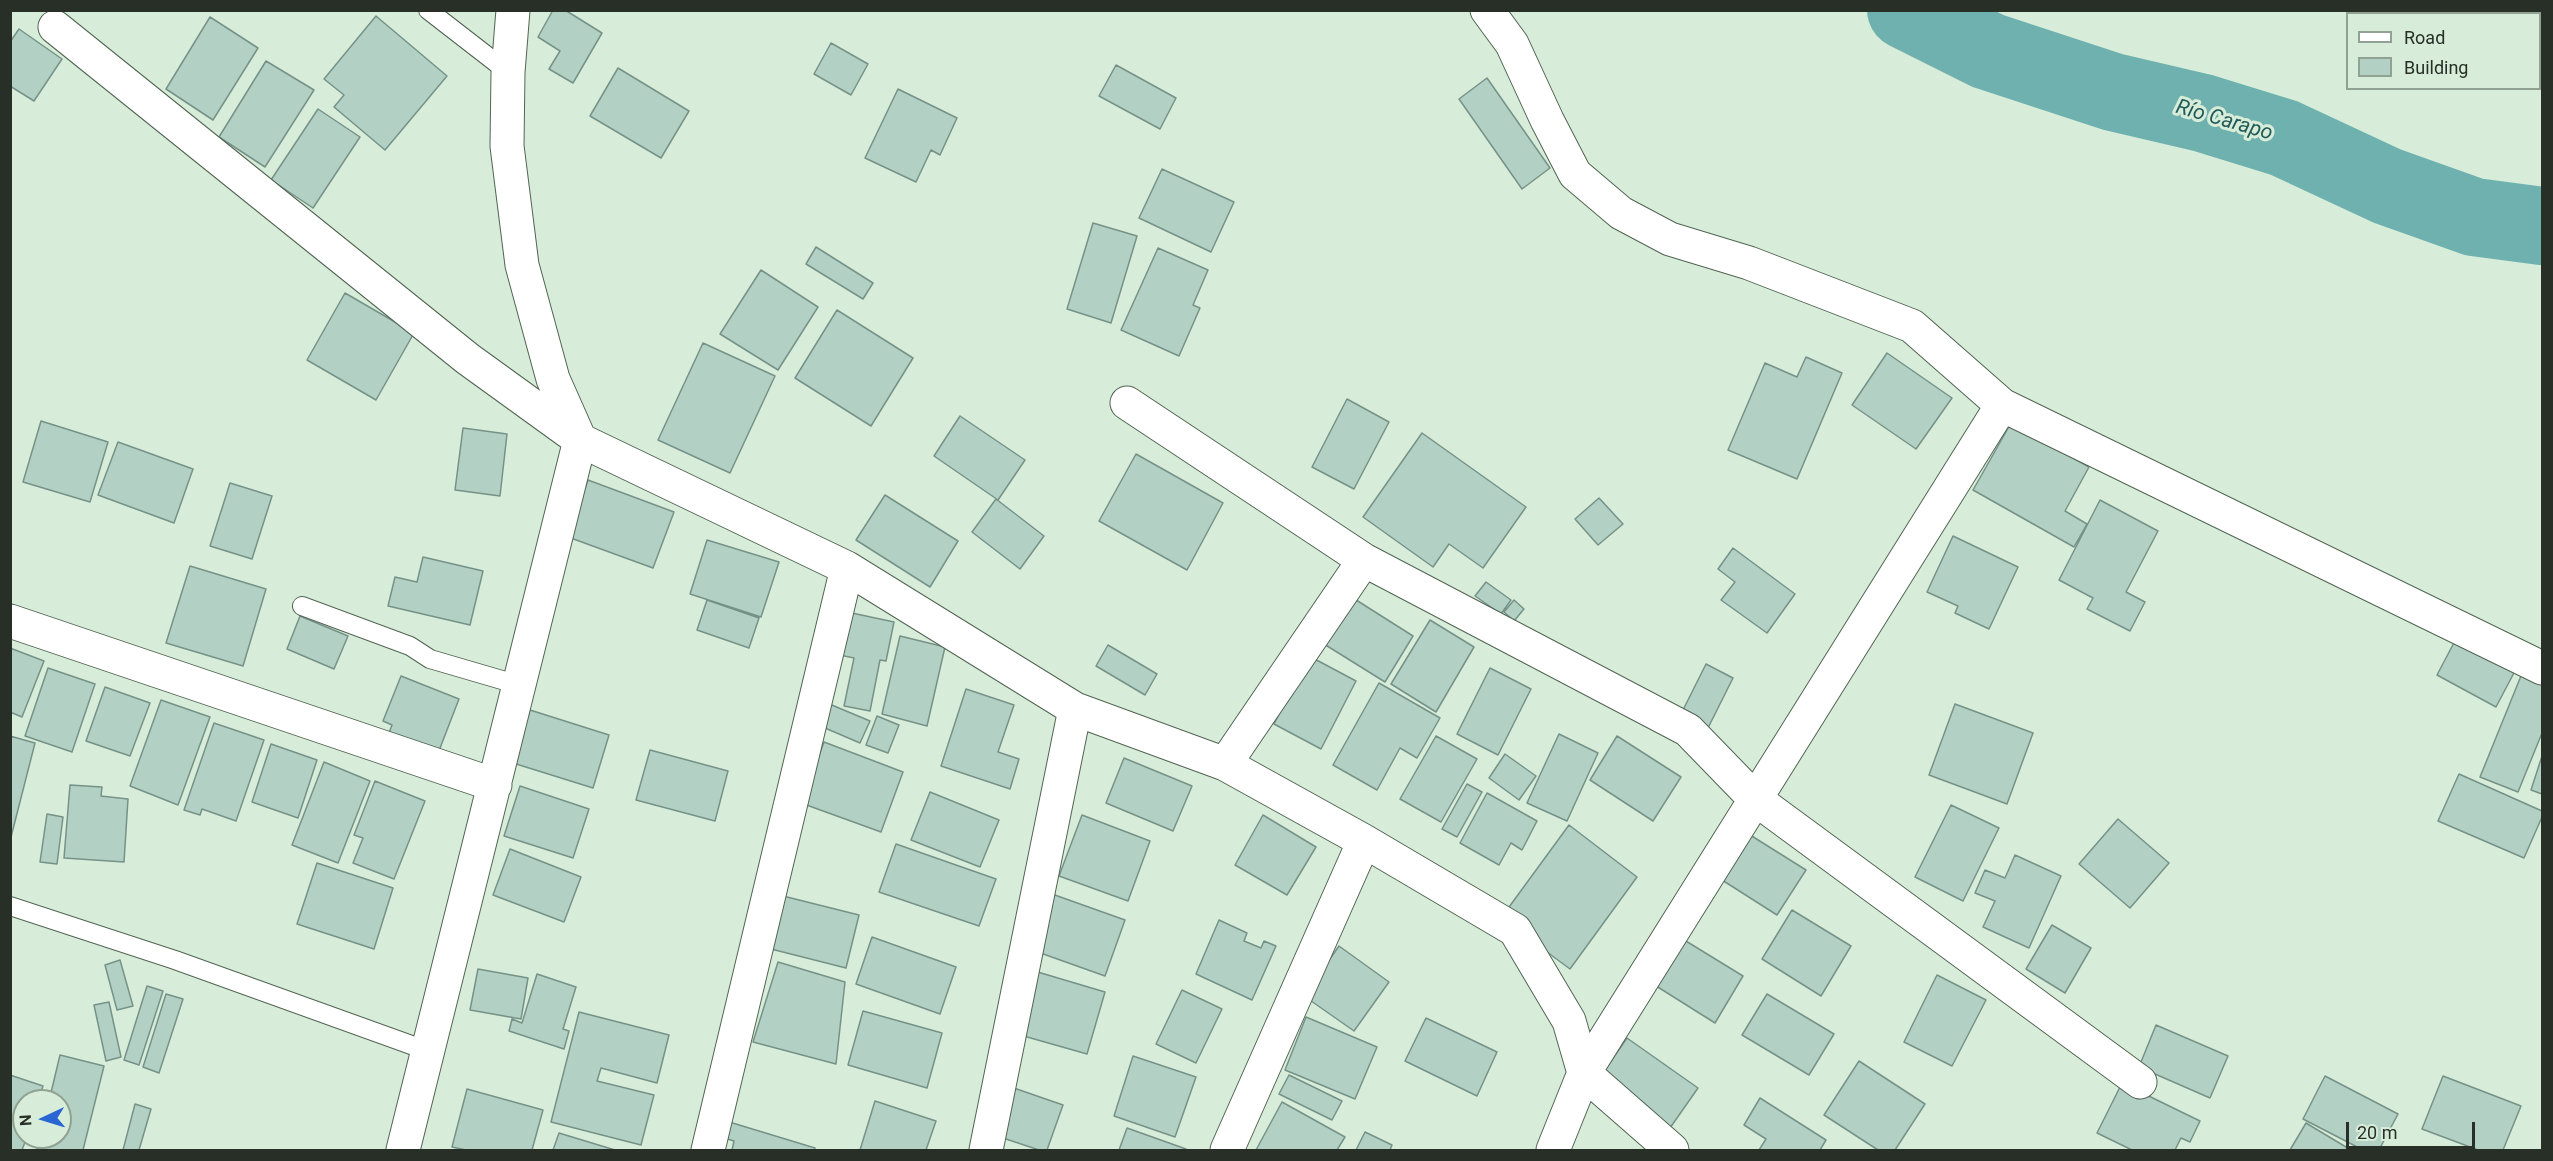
<!DOCTYPE html>
<meta charset="utf-8">
<style>
body{margin:0}
#map{position:relative;width:2553px;height:1161px;overflow:hidden;background:#d7edd9;font-family:Roboto,sans-serif}
canvas{display:block}
.frame{position:absolute;inset:0;border:12px solid #272f27;pointer-events:none}
.legend{position:absolute;left:2346px;top:12px;width:195px;height:78px;box-sizing:border-box;background:#d7edd9;border:2px solid #91a192;margin:0;padding:8px 10px;list-style:none;font-size:18px;color:#272f27}
.legend li{display:flex;align-items:center;gap:12px;height:30px}
.legend b{width:30px;border:2px solid #91a192}
.north{position:absolute;left:12px;top:1089px;width:60px;height:60px;box-sizing:border-box;background:#d7edd9;border:2px solid #91a192;border-radius:50%;rotate:266deg;font-size:16px;font-weight:700;line-height:24px;text-align:center;color:#272f27}
.north::after{content:'';display:block;margin:auto;width:21px;height:27px;background:#2966d3;clip-path:polygon(50% 0,100% 100%,50% 72%,0 100%)}
.scale{position:absolute;left:2346px;top:1122px;width:129px;height:27px;box-sizing:border-box;border:3px solid #272f27;border-top:0;padding-left:8px;font-size:18px;line-height:21px;white-space:nowrap;color:#272f27;-webkit-text-stroke:4px #d7edd9;paint-order:stroke}
</style>
<div id="map">
<canvas width="2553" height="1161"></canvas>
<div class="frame"></div>
<ul class="legend">
<li><b style="height:8px;background:#fff"></b>Road</li>
<li><b style="height:16px;background:#b2d0c4"></b>Building</li>
</ul>
<div class="north">N</div>
<div class="scale">20 m</div>
</div>
<script>
const context = document.querySelector('canvas').getContext('2d');
context.lineJoin = 'round';
function trace(path, color, width, dash) { context.strokeStyle = color; context.lineWidth = width; context.lineCap = dash ? 'butt' : 'round'; context.setLineDash(dash || []); context.stroke(path); }
function paint(path, color) { context.fillStyle = color; context.fill(path, 'evenodd'); }
function drawText(font, color, halo, rows, align = 'center') {
  context.font = font + ' Roboto,sans-serif'; context.lineWidth = 6; context.setLineDash([]); context.textBaseline = 'middle'; context.strokeStyle = halo; context.fillStyle = color; for (const [text, x, y, turn = 0] of rows) {
    context.save(); context.translate(x, y); context.rotate((+turn || 0) * Math.PI / 180); context.textAlign = isNaN(turn) ? turn : align; if (halo) context.strokeText(text, 0, 0); context.fillText(text, 0, 0); context.restore();
  }
}
const river = new Path2D(`
 M1906,10L1988,51L2113,92L2203,113L2284,138L2387,186L2474,217L2542,226`);
const building = new Path2D(`
 M553,10H565L602,33L573,83L549,69L560,51L538,37Z
 M376,16L447,76L385,150L334,107L344,95L324,79Z
 M210,17L258,48L213,120L166,89Z
 M19,29L62,59L34,101L10,86V42Z
 M831,43L868,64L851,95L814,74Z
 M266,61L314,90L265,167L219,137Z
 M1116,65L1176,98L1160,129L1099,96Z
 M618,68L689,111L661,158L590,116Z
 M1487,78L1550,168L1522,189L1459,99Z
 M898,89L957,118L940,155L931,150L916,182L865,158Z
 M318,109L360,137L313,208L271,180Z
 M1162,169L1234,202L1211,252L1139,218Z
 M1093,223L1137,236L1111,323L1067,309Z
 M816,247L873,283L863,299L806,264Z
 M1158,248L1208,270L1193,305L1200,308L1179,356L1121,330Z
 M761,270L818,307L778,370L720,334Z
 M345,293L414,333L376,400L307,360Z
 M837,310L913,358L871,426L795,378Z
 M703,343L775,376L730,473L658,440Z
 M1887,353L1952,398L1916,449L1852,405Z
 M1806,357L1842,373L1797,479L1728,450L1765,363L1797,377Z
 M1347,399L1389,422L1354,489L1312,467Z
 M960,416L1025,460L998,500L934,456Z
 M41,421L108,442L90,502L23,482Z
 M2011,423L2089,467L2065,511L2087,524L2074,547L1973,490Z
 M463,428L507,434L500,496L455,490Z
 M1422,433L1526,507L1483,568L1449,544L1433,567L1363,517Z
 M118,442L193,469L174,523L98,495Z
 M1136,454L1223,503L1187,570L1099,521Z
 M588,480L674,512L653,568L568,537Z
 M230,483L272,496L252,559L210,546Z
 M885,495L958,541L930,587L856,540Z
 M1599,498L1623,524L1598,545L1575,519Z
 M996,499L1044,536L1020,569L972,532Z
 M2100,500L2158,531L2126,592L2145,602L2130,631L2087,609L2093,598L2059,580Z
 M1953,536L2018,567L1989,629L1955,613L1958,606L1927,592Z
 M707,540L779,562L761,617L690,594Z
 M1733,548L1795,594L1767,633L1721,600L1735,582L1718,569Z
 M423,557L483,571L470,625L388,606L395,577L417,582Z
 M190,566L266,589L243,666L166,643Z
 M1486,582L1511,600L1501,614L1475,596Z
 M1353,598L1413,636L1385,682L1324,644Z
 M707,600L759,618L749,648L697,630Z
 M1514,600L1524,609L1514,621L1504,612Z
 M838,610L894,622L886,661L880,660L870,711L844,706L854,658L830,653Z
 M300,616L348,636L334,669L287,649Z
 M1430,620L1474,647L1436,712L1391,684Z
 M900,636L945,647L927,726L882,714Z
 M2457,637L2516,669L2496,707L2437,675Z
 M1108,645L1157,674L1145,695L1096,666Z
 M10,648L44,661L22,717L10,712Z
 M1309,656L1356,681L1321,749L1274,724Z
 M1706,664L1733,678L1708,728L1681,714Z
 M48,668L95,684L72,752L25,736Z
 M1490,668L1531,689L1498,755L1457,734Z
 M2523,671L2542,679V733L2518,792L2480,777Z
 M401,676L459,699L435,761L385,743L392,725L383,721Z
 M1379,683L1440,718L1417,758L1400,748L1377,790L1333,765Z
 M105,687L150,703L130,756L86,741Z
 M966,689L1014,705L998,752L1019,759L1010,789L941,766Z
 M161,700L210,717L178,805L130,786Z
 M827,703L870,721L860,743L818,725Z
 M1955,704L2033,733L2007,804L1929,775Z
 M530,710L609,735L593,788L513,763Z
 M877,716L899,725L888,753L866,745Z
 M214,723L264,740L236,821L202,809L200,815L184,810Z
 M1559,734L1598,753L1567,821L1527,803Z
 M10,736L35,743L10,841Z
 M1436,736L1477,759L1441,822L1400,799Z
 M1617,736L1681,777L1653,821L1590,780Z
 M824,742L903,772L881,832L801,803Z
 M271,744L317,760L298,818L252,802Z
 M650,750L728,771L715,821L636,800Z
 M1505,754L1536,776L1519,800L1489,778Z
 M2542,756V794L2531,790Z
 M1124,758L1192,786L1173,831L1106,803Z
 M324,762L370,781L338,863L292,845Z
 M2459,774L2542,811V817L2524,858L2438,821Z
 M375,781L425,801L394,879L353,863L363,838L354,835Z
 M1467,784L1482,792L1457,837L1442,829Z
 M70,785L102,787L101,796L128,799L124,862L64,858Z
 M520,786L589,809L573,858L504,836Z
 M930,792L999,820L980,867L911,840Z
 M1487,793L1537,821L1522,850L1511,843L1499,865L1460,843Z
 M1951,805L1999,828L1963,901L1915,877Z
 M47,814L63,817L57,864L40,862Z
 M1082,815L1150,841L1128,901L1059,876Z
 M1263,815L1316,847L1287,895L1235,865Z
 M2118,819L2169,863L2130,908L2079,864Z
 M1569,825L1637,877L1570,969L1501,918Z
 M1739,828L1806,870L1777,915L1711,873Z
 M896,844L996,879L979,926L879,892Z
 M510,849L581,877L564,922L493,895Z
 M2015,855L2061,876L2029,948L1983,927L1995,901L1975,893L1985,870L2005,878Z
 M317,863L393,888L374,949L297,924Z
 M1052,894L1125,920L1105,976L1032,950Z
 M783,896L859,915L846,968L771,949Z
 M1792,910L1851,946L1821,996L1762,959Z
 M1219,920L1247,933L1244,941L1261,948L1264,941L1276,946L1252,1000L1196,974Z
 M2052,925L2091,948L2065,993L2026,969Z
 M872,937L956,967L940,1014L856,984Z
 M1681,938L1743,976L1715,1023L1653,984Z
 M1339,946L1389,982L1354,1031L1304,996Z
 M120,960L133,1006L117,1010L105,965Z
 M778,962L845,982L836,1064L753,1042Z
 M478,969L528,978L521,1019L470,1010Z
 M1031,970L1105,992L1087,1054L1013,1033Z
 M537,974L576,987L563,1029L569,1031L564,1049L509,1031L512,1019L522,1023Z
 M1937,975L1986,1000L1952,1066L1904,1042Z
 M147,986L163,991L139,1065L124,1060Z
 M1182,990L1222,1009L1196,1063L1156,1044Z
 M166,994L183,999L159,1073L143,1067Z
 M1767,994L1834,1034L1809,1075L1742,1035Z
 M109,1002L121,1057L106,1061L94,1005Z
 M863,1011L942,1033L927,1088L848,1065Z
 M579,1012L669,1035L657,1083L601,1068L597,1081L654,1095L641,1145L551,1122Z
 M1306,1017L1377,1047L1355,1099L1285,1070Z
 M1426,1018L1497,1052L1477,1096L1405,1061Z
 M2156,1025L2228,1056L2210,1098L2139,1067Z
 M1627,1038L1698,1088L1670,1128L1600,1077Z
 M60,1055L104,1066L83,1150H37L40,1137H60V1101H49Z
 M1133,1056L1196,1077L1175,1137L1114,1116Z
 M1859,1061L1925,1104L1895,1150H1878L1824,1115Z
 M10,1075L43,1086L38,1101H24V1137H27L22,1150H10Z
 M1289,1075L1342,1101L1332,1120L1279,1094Z
 M2325,1076L2398,1114L2379,1150H2363L2303,1119Z
 M2443,1076L2521,1106L2503,1150H2478L2422,1129Z
 M2122,1083L2200,1121L2190,1142L2181,1138L2175,1150H2132L2097,1133Z
 M1011,1087L1063,1105L1047,1150H1039L994,1135Z
 M467,1089L543,1110L532,1150H466L452,1147Z
 M1760,1098L1826,1140L1820,1150H1759L1766,1139L1744,1125Z
 M875,1101L936,1121L926,1150H860Z
 M1282,1102L1345,1137L1337,1150H1256Z
 M135,1104L151,1109L139,1150H123Z
 M726,1121L815,1148V1150H732L734,1141L721,1137Z
 M2306,1123L2351,1150H2290Z
 M1127,1128L1186,1149L1185,1150H1119Z
 M1365,1132L1392,1145L1390,1150H1356Z
 M559,1133L615,1150H553Z`);
const service = new Path2D(`
 M428,10L508,72
 M302,606L410,646L430,659L519,685
 M10,906L175,960L428,1051`);
const minor = new Path2D(`
 M1487,10L1512,44L1547,120L1575,174L1621,213L1670,239L1749,263L1912,326L2002,405L2542,668
 M55,27L468,359L580,440L847,568L1075,709L1225,764L1364,841L1515,930L1569,1021L1584,1073L1672,1150
 M1127,403L1364,560L1688,730L1754,798L2140,1082
 M10,621L495,785
 M1225,764L1364,560
 M403,1150L580,440L553,379L522,265L507,146L508,72L513,10
 M708,1150L847,568
 M986,1150L1075,709
 M1227,1150L1364,841
 M1553,1150L1584,1073L2002,405`);
const waterNames = [
 ["Río Carapo",2224,121,16]
];
trace(river, '#6fb1af', 78);
paint(building, '#b2d0c4');
trace(building, '#769288', 1.5);
trace(service, '#526553', 20);
trace(minor, '#526553', 35);
trace(service, '#fff', 18);
trace(minor, '#fff', 33);
drawText('italic 21px', '#225b59', '#d7edd9', waterNames);
</script>
